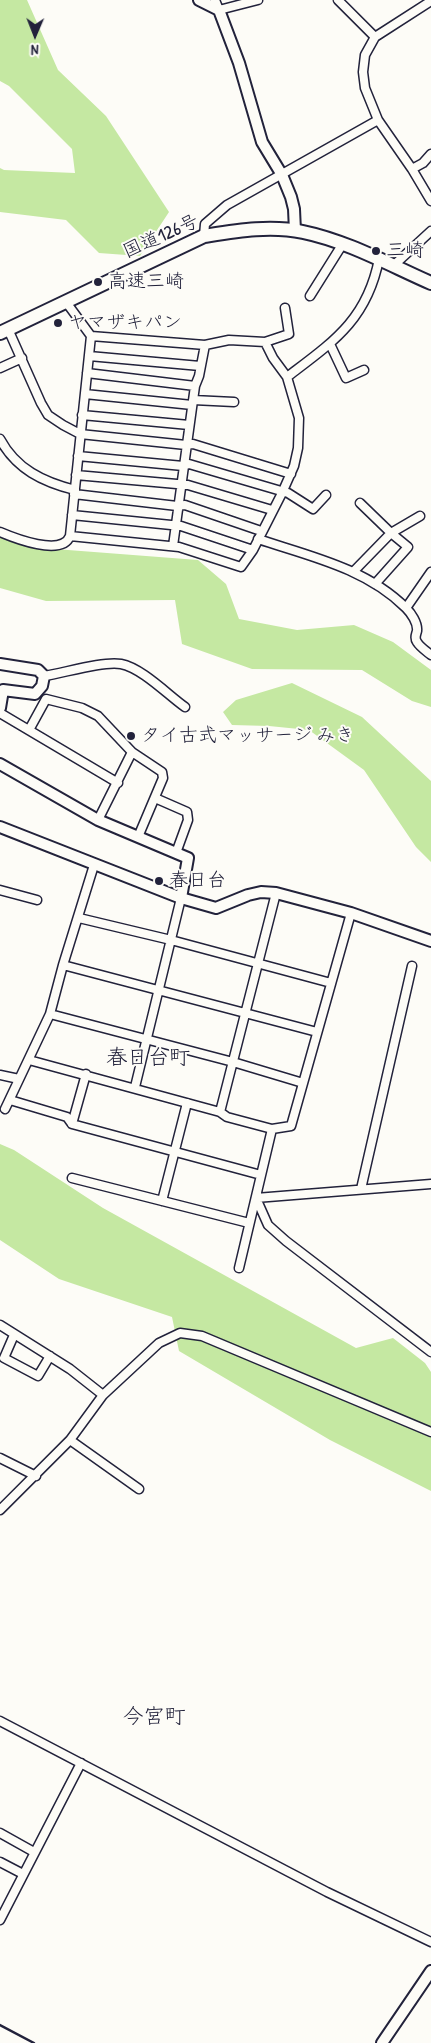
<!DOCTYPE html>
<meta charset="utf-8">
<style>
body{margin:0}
#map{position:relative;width:431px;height:2043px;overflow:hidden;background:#fdfcf7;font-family:"Patrick Hand",sans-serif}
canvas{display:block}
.north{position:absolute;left:10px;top:10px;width:50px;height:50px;-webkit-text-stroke:4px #fdfcf7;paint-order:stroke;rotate:181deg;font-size:14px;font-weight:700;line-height:20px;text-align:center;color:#22223b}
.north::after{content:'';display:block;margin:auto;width:18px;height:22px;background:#22223b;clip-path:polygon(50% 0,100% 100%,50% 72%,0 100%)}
</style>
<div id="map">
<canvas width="431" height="2043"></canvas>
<div class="north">N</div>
</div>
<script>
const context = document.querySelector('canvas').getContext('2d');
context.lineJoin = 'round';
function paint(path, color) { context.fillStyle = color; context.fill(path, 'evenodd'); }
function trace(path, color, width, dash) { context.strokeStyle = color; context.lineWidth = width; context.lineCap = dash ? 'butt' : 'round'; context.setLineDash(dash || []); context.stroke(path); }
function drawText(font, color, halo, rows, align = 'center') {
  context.font = font + ' "Patrick Hand","Klee One",sans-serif'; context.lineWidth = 4; context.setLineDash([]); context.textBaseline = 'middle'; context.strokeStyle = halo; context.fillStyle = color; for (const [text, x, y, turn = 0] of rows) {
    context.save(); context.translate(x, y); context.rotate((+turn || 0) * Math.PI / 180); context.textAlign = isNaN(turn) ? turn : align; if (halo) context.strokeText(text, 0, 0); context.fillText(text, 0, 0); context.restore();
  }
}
const green = new Path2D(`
 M0,0H27L58,70L106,116L169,212L140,256L99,253L66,220L0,212V168L4,170L75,173L72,149L9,86L0,81Z
 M0,536L55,549L198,560L226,584L239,619L297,630L354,625L393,642L431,670V707L412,701L362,670L252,669L182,644L175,600L46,601L0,588Z
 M292,683L362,717L431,781V862L416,847L364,770L309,730L269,726L232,725L223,712L236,700Z
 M0,1144L14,1150L103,1208L356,1348L393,1338L425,1363L431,1372V1491L330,1440L179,1351L172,1317L59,1279L0,1240Z`);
const minor = new Path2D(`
 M215,0L219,10L258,0
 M338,0L375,37
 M431,1L375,37L365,55L363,72L365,88L378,120L412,169L431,201
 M412,169L423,163L431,154
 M204,236L205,224L227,205L378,120
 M393,266L431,231
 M310,296L342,245
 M8,329L41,403L48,415L63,425L80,434L186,445L193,444L291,474
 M91,336L205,345L229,340L265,342L289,334L285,308
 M330,344L346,378L364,370
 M89,356L200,366
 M0,368L22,358
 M87,373L195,386
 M287,377C333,342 367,320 379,259
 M85,394L192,405
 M193,400L234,402
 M82,415L189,425
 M0,439C16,469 43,482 75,490
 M78,456L183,466L189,464L288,493L313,509L326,495
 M76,475L188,485L272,510
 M74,494L177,506L185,505L261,531
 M360,503L391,533L408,547L375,584
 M72,515L181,526L253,550
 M0,532C14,538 62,557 70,536L91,336L66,302
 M70,536L179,547L241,567L253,550L282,493L294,466L298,448L299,418L287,377L273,358L265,342
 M258,539C309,556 366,568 406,608C411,613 418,623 417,631C416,635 414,638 417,642C420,647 426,651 431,655
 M173,546L195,386L199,376L205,345
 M354,571L391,533L420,516
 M406,608L431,572
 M44,676C64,673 102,661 121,664C142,668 168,695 185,707
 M0,713L118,783
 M29,730L46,699L82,708L98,716L132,752L162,772L163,778L138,837
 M155,798L187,812L188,820L176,853
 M98,820L132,752
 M0,890L37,900
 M79,918L171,940L331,983
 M63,965L317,1032
 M50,1014L233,1062L303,1083
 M29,1060L220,1112L227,1117L272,1129L291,1126L351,913
 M0,1075L19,1079
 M135,1087L181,898
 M10,1100L67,1117L72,1124L261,1175
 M5,1109L50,1014L63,965L94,865
 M220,1112L276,893
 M72,1124L86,1074
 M72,1178L249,1223
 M431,1184L256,1198L268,1225L286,1241L431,1352
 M361,1189L412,966
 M162,1201L187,1103
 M239,1268L272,1129
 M0,1325L70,1369L103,1395
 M14,1335L4,1358L38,1376L50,1356
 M70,1440L139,1489
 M0,1458L36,1476
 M0,1510L70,1440L103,1395L159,1343L180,1333L202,1336L431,1432
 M0,1721L327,1892L431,1942
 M0,1833L34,1852
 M0,1862L23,1874
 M0,1920L81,1763`);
const tertiary = new Path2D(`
 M199,0L219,10L239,63L262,142L282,175L291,197L294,209L295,231
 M0,664L38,670L44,676L42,686L35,694L3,690L0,708
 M0,764L98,820L188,858L181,898
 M0,827L181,898L216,908L248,895L261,892L276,893L351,913L431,941
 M382,2043L431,1971`);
const trunk = new Path2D(`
 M0,333L204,236C236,231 270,225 303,232C347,241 390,265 431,283`);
const rail = new Path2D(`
 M0,2025L34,2043`);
const markers = [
 [376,251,5,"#22223b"],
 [98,282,5,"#22223b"],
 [58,323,5,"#22223b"],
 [131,736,5,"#22223b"],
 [159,881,5,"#22223b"]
];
const streetNames = [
 ["国道126号",161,237,-24]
];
const poiNames = [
 ["三崎",386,251],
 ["高速三崎",108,282],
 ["ヤマザキパン",68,323],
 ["タイ古式マッサージ みき",141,736],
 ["春日台",169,881]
];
const quarterNames = [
 ["春日台町",148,1058],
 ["今宮町",154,1717]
];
paint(green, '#c5e8a2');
trace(minor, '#22223b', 11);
trace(tertiary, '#22223b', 14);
trace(trunk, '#22223b', 16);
trace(minor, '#fdfcf7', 8);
trace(tertiary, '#fdfcf7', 10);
trace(trunk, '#fdfcf7', 12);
trace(rail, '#22223b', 2.5);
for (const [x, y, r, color] of markers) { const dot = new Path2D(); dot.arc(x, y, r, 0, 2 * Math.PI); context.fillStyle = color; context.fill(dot); trace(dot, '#fdfcf7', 2); }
drawText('19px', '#22223b', '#fdfcf7', streetNames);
drawText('19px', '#22223b', '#fdfcf7', poiNames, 'left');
drawText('21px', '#22223b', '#fdfcf7', quarterNames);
</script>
